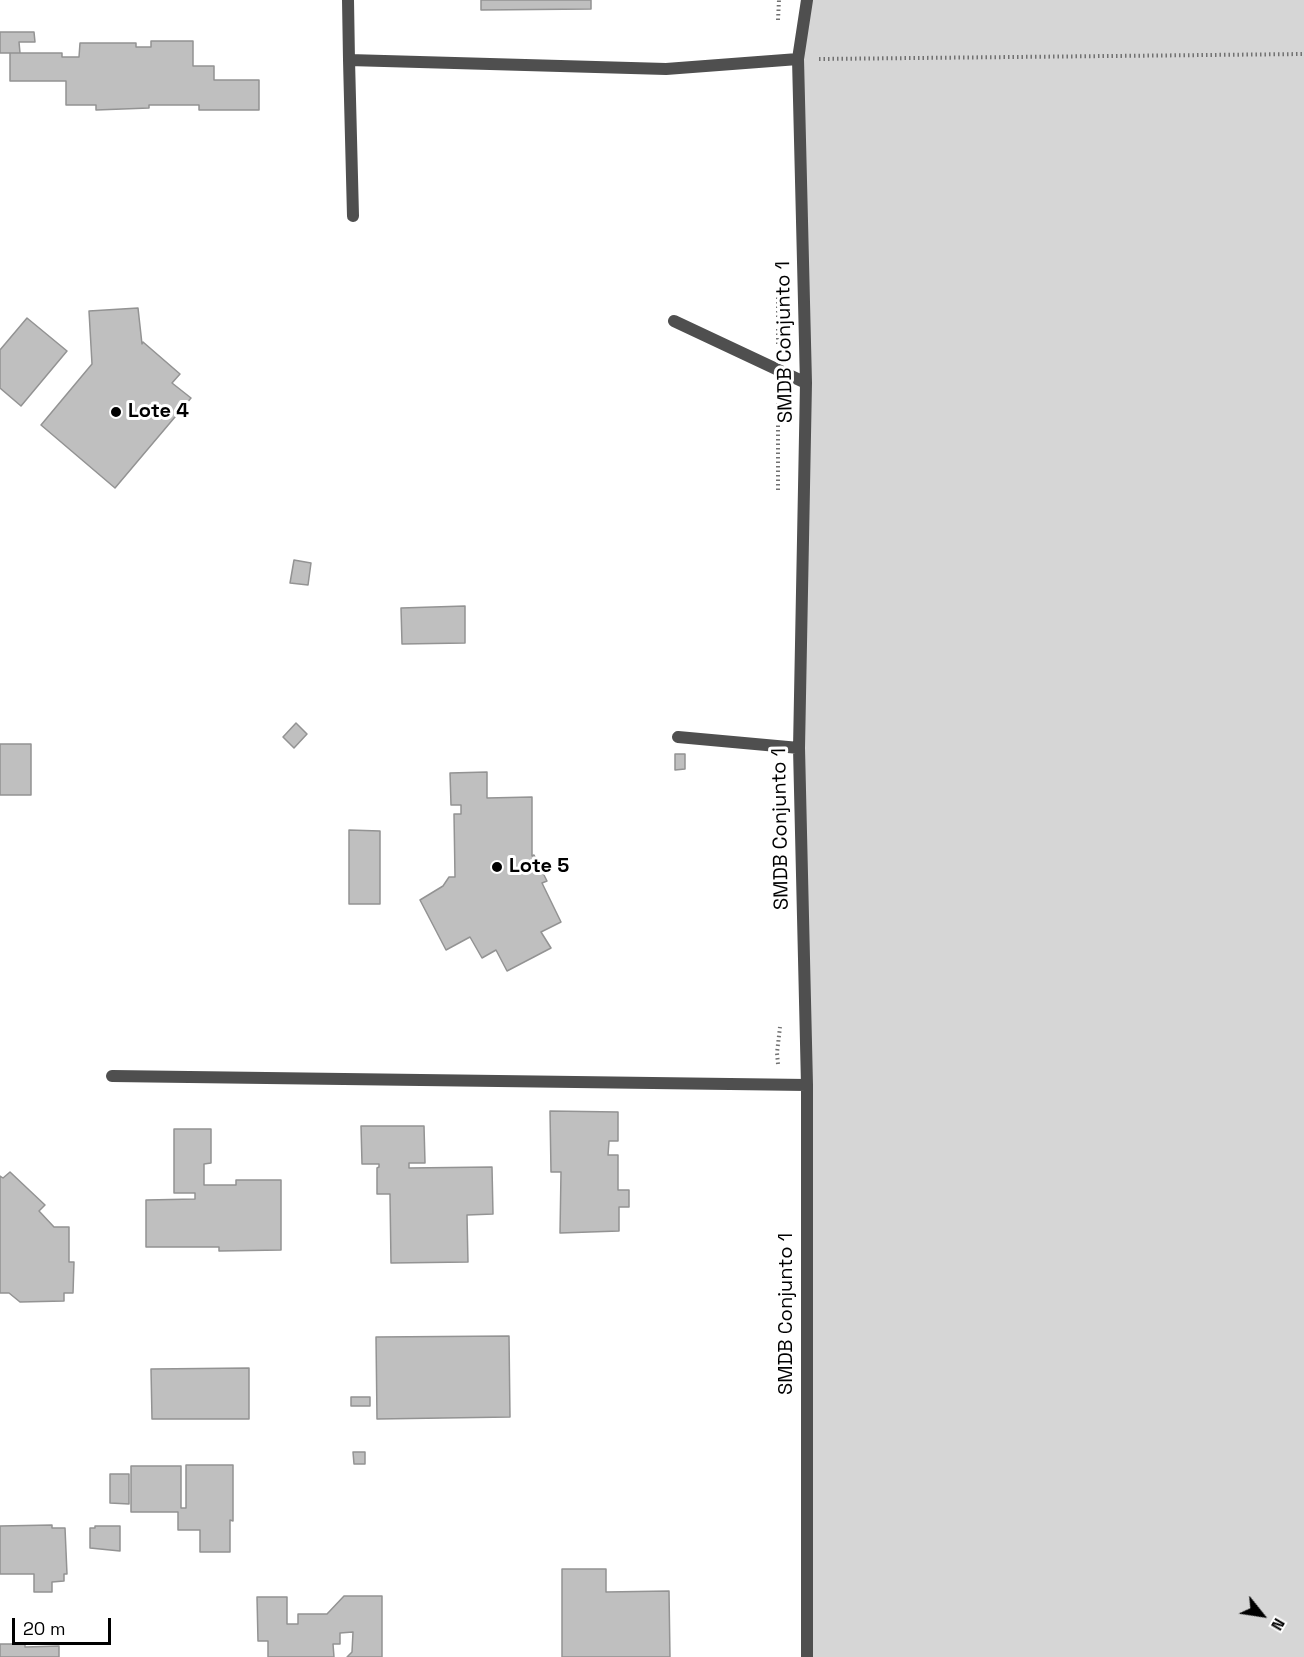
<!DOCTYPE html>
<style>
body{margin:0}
#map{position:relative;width:1304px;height:1657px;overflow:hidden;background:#fff;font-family:"Space Grotesk",sans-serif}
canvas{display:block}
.north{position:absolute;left:1232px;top:1585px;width:60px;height:60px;-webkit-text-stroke:4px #fff;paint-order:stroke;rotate:120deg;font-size:16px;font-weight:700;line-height:24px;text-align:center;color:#000}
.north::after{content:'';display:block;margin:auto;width:21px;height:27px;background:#000;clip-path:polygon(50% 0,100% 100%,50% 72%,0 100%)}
.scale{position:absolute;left:12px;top:1618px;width:99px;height:27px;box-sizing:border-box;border:3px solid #000;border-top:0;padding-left:8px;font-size:18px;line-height:21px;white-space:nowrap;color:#000;-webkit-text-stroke:4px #fff;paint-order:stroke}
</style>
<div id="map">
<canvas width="1304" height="1657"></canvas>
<div class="north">N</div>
<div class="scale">20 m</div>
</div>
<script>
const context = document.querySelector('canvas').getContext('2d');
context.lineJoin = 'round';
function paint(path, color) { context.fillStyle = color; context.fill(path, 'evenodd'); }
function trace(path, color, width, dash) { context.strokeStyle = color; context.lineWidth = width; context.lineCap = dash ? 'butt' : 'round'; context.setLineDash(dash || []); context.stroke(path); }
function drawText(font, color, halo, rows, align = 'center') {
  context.font = font + ' "Space Grotesk",sans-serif'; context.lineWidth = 6; context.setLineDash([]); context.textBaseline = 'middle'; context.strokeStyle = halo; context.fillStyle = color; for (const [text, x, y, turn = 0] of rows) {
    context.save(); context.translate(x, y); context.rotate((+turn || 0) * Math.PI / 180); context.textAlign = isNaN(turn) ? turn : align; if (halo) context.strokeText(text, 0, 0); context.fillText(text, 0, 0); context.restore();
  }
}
const green = new Path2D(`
 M810,0H1304V1657H807L798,59Z`);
const building = new Path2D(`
 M481,0H591V9L481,10Z
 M0,32H34L35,42H19L20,53H0Z
 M151,41H193V66H214V80H259V110H199V105H149V108L96,110V105H66V81H10V53H62V57H79L80,43H136V47H151Z
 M138,308L142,344L143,342L180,374L172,383L191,398L115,488L41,425L92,364L89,311Z
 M27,318L67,351L21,406L0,388V350Z
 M294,560L311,563L308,585L290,583Z
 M465,606V643L402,644L401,608Z
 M296,723L307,734L294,748L283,737Z
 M0,744H31V795H0Z
 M675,754H685V769L675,770Z
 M487,772V798L532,797V856L534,855L547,881L542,883L561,922L541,932L551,948L507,971L496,950L482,958L470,937L446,950L420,900L443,886L449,877H455L454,814H461V805H451L450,773Z
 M349,830L380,831V904H349Z
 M550,1111L618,1112V1141H609L608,1155H618V1190H629V1207H619V1231L560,1233L561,1172H551Z
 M361,1126H424L425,1163H409V1168L492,1167L493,1214L467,1215L468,1262L391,1263L390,1194H377V1168L379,1167V1164H362Z
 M174,1129H211V1163L204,1164V1185H236V1180H281V1250L219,1251V1247H146V1200L195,1199V1193H174Z
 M10,1172L45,1205L39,1211L54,1227H69V1262H74L73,1293H64V1301L20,1302L9,1293H0V1176L3,1178Z
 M509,1336L510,1417L377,1419L376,1337Z
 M249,1368V1419H152L151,1369Z
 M351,1397H370V1406H351Z
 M353,1452H365V1464H354Z
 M186,1465H233V1521L230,1520V1552H200V1530H178V1512H131V1466H181V1508H186Z
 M110,1474H129V1504L110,1503Z
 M52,1525V1528H65L67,1574H64V1581L52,1582V1592H34V1574H0V1526Z
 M95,1526H120V1551L90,1548V1528H95Z
 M562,1569H606V1592L669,1591L670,1657H562Z
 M344,1596H382V1657H347L352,1652L353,1632L340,1633V1644H333L334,1657H268V1641H258L257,1597H287V1624H298V1614H327Z
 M0,1644H25V1647L59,1646V1657H0Z`);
const path = new Path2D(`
 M778,20L779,0
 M819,59L1304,54
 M778,344V289
 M778,394V491
 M778,1064L777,1053L780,1027`);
const street = new Path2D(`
 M348,0L349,60L666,69L798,59
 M807,0L798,59L806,383L799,748L807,1085V1657
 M349,60L353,216
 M674,321L806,383
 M678,737L799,748
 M112,1076L807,1085`);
const markers = [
 [116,412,6,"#000"],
 [497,867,6,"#000"]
];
const streetNames = [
 ["SMDB Conjunto 1",785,342,-91],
 ["SMDB Conjunto 1",781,829,-91],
 ["SMDB Conjunto 1",787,1314,-90]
];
const poiNames = [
 ["Lote 4",128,412],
 ["Lote 5",509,867]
];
paint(green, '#d6d6d6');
paint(building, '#bfbfbf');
trace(building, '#939393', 1.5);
trace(path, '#717171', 4, [1.5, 3]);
trace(street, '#4f4f4f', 12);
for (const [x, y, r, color] of markers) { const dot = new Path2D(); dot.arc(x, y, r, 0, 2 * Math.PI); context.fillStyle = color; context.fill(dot); trace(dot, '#fff', 2); }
drawText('20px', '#000', '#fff', streetNames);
drawText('bold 20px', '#000', '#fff', poiNames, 'left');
</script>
